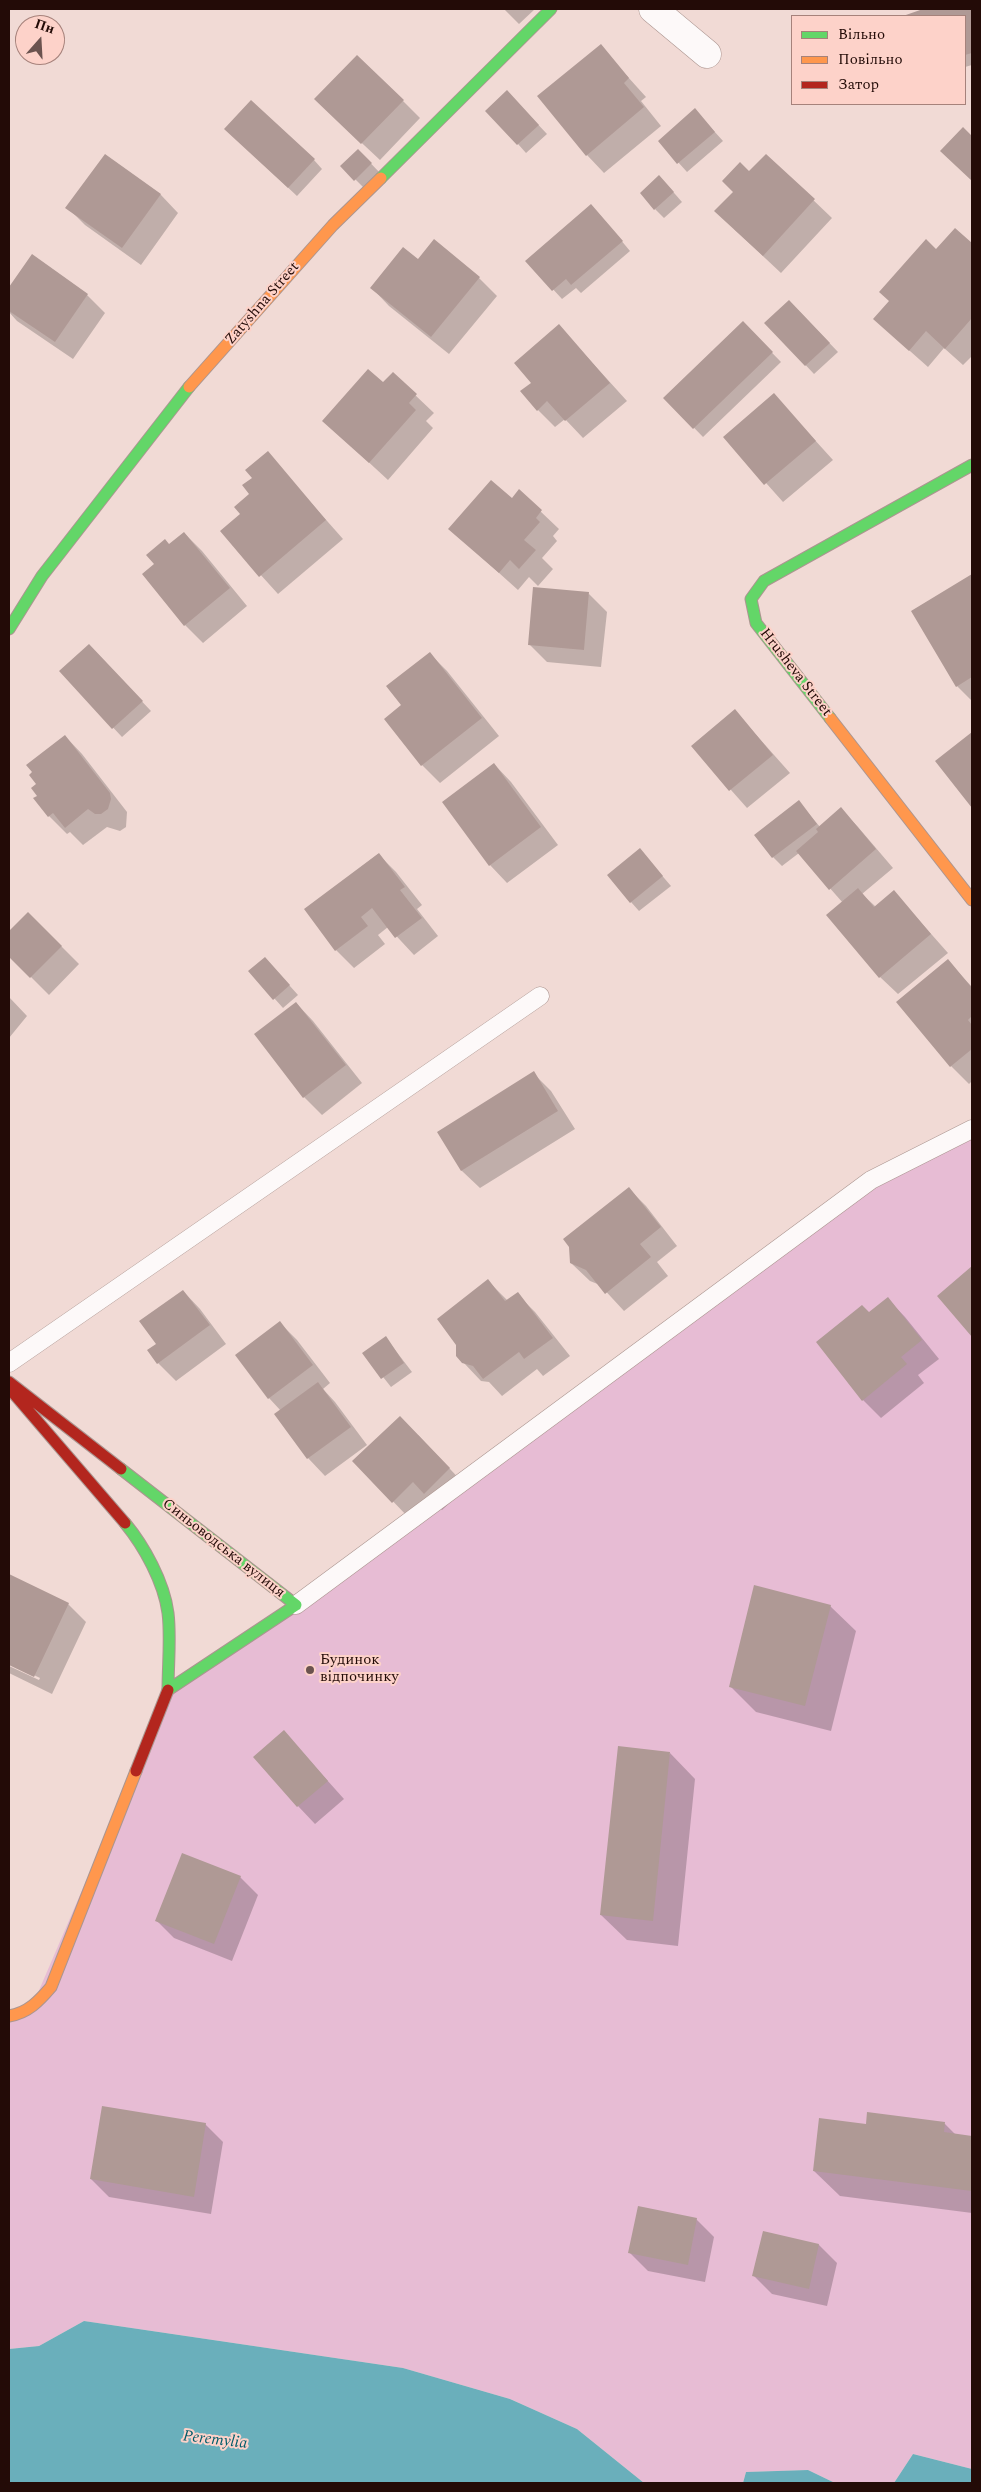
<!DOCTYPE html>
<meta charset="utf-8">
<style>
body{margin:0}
#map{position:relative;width:981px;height:2492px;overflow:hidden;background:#f1dad5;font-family:Spectral,serif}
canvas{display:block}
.frame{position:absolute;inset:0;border:10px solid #230b07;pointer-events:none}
.legend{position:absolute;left:791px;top:15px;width:175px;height:90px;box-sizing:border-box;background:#fdd2c9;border:1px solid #a6827b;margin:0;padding:6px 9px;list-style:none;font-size:15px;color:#230b07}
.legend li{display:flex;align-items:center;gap:10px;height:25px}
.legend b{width:25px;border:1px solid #a6827b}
.north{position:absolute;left:15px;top:15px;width:50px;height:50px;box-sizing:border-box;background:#fdd2c9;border:1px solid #a6827b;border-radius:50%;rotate:19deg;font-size:14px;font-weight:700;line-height:20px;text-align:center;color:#230b07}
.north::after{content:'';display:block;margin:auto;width:18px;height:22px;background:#6b534f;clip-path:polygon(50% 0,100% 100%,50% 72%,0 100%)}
</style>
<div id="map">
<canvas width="981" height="2492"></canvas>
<div class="frame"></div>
<ul class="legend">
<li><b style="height:6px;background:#63d668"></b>Вільно</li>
<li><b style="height:6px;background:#ff974d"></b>Повільно</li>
<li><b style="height:6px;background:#b3261e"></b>Затор</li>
</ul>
<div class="north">Пн</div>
</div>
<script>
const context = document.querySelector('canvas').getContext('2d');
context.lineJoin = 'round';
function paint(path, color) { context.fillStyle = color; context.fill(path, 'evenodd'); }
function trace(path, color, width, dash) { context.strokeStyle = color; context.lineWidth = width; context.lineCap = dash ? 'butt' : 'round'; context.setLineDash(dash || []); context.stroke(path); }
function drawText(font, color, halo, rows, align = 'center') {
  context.font = font + ' Spectral,serif'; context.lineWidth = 4; context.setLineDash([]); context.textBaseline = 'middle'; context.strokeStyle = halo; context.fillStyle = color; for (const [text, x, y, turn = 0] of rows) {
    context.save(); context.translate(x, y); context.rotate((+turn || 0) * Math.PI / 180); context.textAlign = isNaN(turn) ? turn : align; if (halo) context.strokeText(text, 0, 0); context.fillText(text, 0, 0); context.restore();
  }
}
const green = new Path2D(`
 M972,1129V2469L913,2454L894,2483H835L808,2470L746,2472L743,2483H644L577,2429L510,2399L403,2368L84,2321L39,2346L9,2349V2016L31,2009L168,1690L871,1180Z`);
const water = new Path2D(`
 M84,2321L403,2368L510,2399L577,2429L644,2483H9V2349L39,2346Z
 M913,2454L972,2469V2483H894Z
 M808,2470L835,2483H743L746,2472Z`);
const shadow = new Path2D(`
 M504,9H535L519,24Z
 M927,9H972V65L965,67V16H906Z
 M600,46L646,97L641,101L661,126L604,173L587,155Z
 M403,101L420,118L380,160L334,117Z
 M516,101L547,134L526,153L518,144Z
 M695,110L723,141L687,172L659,141Z
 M235,138L314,160L322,169L297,196Z
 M358,150L380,173L364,188L342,166Z
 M105,155L161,195L178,213L141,265L85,225L67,207Z
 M766,155L832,218L781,273L734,229V192Z
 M668,186L682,202L664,218L655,209Z
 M600,215L630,251L581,293L576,288L562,299L527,261Z
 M955,229L972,245V356L963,365L944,348L928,367L893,336L936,251Z
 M434,241L479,278L497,296L449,354L389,306L372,288L418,261Z
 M32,256L87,295L105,313L73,359L17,321L9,312V290Z
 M798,310L838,352L814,374L766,323Z
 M743,323L781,362L703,437L665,398Z
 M559,326L627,401L583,438L565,419L555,427L538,410L533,383Z
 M393,374L434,413L426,421L433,428L388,480L324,421L383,384Z
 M774,395L833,460L783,502L725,437Z
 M267,453L343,539L278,594L221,531L242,514L251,494L254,478Z
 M519,491L559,529L553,536L557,541L542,558L553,569L538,586L529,577L518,590L450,529L512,500Z
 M184,533L202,551L247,606L203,643L185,625L156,564L170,545Z
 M972,575V701L957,686L912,611Z
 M589,594L607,612L601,667L547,662L529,644Z
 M429,653L447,671L499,736L440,783L422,765L403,705Z
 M97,654L151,711L122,737L61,672Z
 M735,711L790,773L747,808L692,746Z
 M972,733V805L937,761Z
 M65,736L82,754L127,812L126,827L120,831L107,827L83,845L70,832L67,834L49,816L38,796Z
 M494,764L511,782L558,845L507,883L490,865Z
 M799,802L820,827L841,809L858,827L893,868L862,894L876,907L894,892L948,953L898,994L880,977L843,903L799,853L782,866L773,857Z
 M640,850L671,886L639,911L631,902Z
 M378,854L396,872L422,905L417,909L438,936L414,955L388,927L378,935L385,944L354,968L336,950L306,910Z
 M28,913L79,964L49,995L9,955V932Z
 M265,958L298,995L283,1008L250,971Z
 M948,961L972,987V1081L969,1084L951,1066L898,1002Z
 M9,997L27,1016L9,1038Z
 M296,1003L313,1021L362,1083L322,1115L304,1097L256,1034Z
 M533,1073L551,1091L575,1129L480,1188L462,1171L438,1132Z
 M629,1189L646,1206L677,1246L657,1262L668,1276L624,1311L600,1285L590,1281L571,1263Z
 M972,1268V1335L939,1296Z
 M488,1281L508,1301L517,1294L535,1312L570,1356L543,1376L537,1369L502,1396L489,1382L481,1381L463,1362L457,1345Z
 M183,1291L200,1309L226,1344L176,1381L158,1363L157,1344Z
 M888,1299L905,1317L939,1359L918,1375L924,1383L881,1418L863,1400L869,1314Z
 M280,1323L297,1340L330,1383L323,1389L335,1402L367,1445L325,1476L308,1458L281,1411L269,1398Z
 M386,1338L412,1372L391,1387L364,1353Z
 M418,1435L467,1487L442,1510L432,1500L411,1520L354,1461Z
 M9,1576L68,1604L86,1622L52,1694L9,1673V1666L39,1680L40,1678L9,1663Z
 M830,1606L856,1631L831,1731L756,1712L730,1686Z
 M284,1732L344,1799L315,1824L298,1806Z
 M670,1753L695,1779L678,1946L627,1940L601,1915Z
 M240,1877L258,1895L232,1961L174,1938L156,1920Z
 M869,2114L945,2124L956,2135L972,2137V2213L840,2196L814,2171L867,2125Z
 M205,2124L223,2142L211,2214L109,2197L91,2179Z
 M696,2219L714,2237L705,2282L648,2271L630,2253Z
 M764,2232L819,2245L837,2263L827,2306L772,2294L754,2276Z`);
const building = new Path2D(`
 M923,9H971L972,53L965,55V16H903Z
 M601,44L629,78L624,83L644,107L586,156L537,96Z
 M357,55L404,100L361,144L314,99Z
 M507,90L539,125L517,145L485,111Z
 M251,100L315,159L288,188L224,129Z
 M695,108L715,132L677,164L658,141Z
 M963,127L972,136V181L940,151Z
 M358,149L372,163L354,181L340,166Z
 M105,154L161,194L122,248L65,208Z
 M766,154L815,199L763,256L714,211L733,192L722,181L740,162L749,171Z
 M659,175L674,192L654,210L640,193Z
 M591,204L623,241L571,285L566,279L552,291L525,261Z
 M955,228L972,243V318L945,349L926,331L909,351L873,319L889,301L879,292L926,239L936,249Z
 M434,239L480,277L431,337L370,288L403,247L418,259Z
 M32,254L88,294L55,342L9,311V287Z
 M789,300L830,343L805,366L764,323Z
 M743,321L773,352L693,429L663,398Z
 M559,324L610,383L565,421L547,401L537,411L520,391L531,383L514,363Z
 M368,369L383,382L393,372L417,394L409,403L416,410L369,463L322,421Z
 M774,393L816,441L764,485L723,437Z
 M268,451L326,520L259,577L220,531L240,514L234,507L249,494L242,485L252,478L245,470Z
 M491,480L512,498L519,489L542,510L536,518L540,522L524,540L536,550L519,569L510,560L499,573L448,529Z
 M184,532L230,588L184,626L142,574L154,564L146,555L165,539L169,544Z
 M972,574V677L956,687L911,611Z
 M533,587L589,592L584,650L528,645Z
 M89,644L143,701L112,729L59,671Z
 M430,652L482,718L421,766L384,719L401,705L386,686Z
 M735,709L773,755L729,791L691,746Z
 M972,732V808L935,761Z
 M65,735L110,793L111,799L108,809L101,814H95L88,809L65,828L53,813L48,817L33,798L37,796L31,788L36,784L29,775L32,772L26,765Z
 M494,763L541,827L489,866L442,802Z
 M799,800L817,824L772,858L754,835Z
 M841,807L876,849L829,890L796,851L818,832L816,829Z
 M640,848L663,876L630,903L607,875Z
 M379,853L405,887L400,890L422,918L395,938L372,908L361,917L368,926L335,951L304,909Z
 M858,888L874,907L894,890L931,934L879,978L826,915Z
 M28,912L62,946L30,978L9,957V931Z
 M265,957L290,985L273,1000L248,971Z
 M948,959L972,988V1016L968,1020L972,1025V1049L950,1067L896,1002Z
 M296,1002L346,1065L303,1098L254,1034Z
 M534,1071L558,1111L461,1171L437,1132Z
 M629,1187L661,1227L640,1244L651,1257L605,1294L586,1270L570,1263L569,1247L563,1239Z
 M972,1266V1337L937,1296Z
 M488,1279L505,1301L518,1292L553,1338L524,1359L519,1352L483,1379L473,1366L462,1363L456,1356V1345L437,1319Z
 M183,1290L210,1325L157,1364L147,1350L156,1344L139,1321Z
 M888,1297L922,1340L901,1357L907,1364L862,1401L816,1342L862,1305L869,1312Z
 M280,1321L313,1365L268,1399L235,1355Z
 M386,1336L404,1363L381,1379L362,1353Z
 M318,1382L351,1427L307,1459L274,1414Z
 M400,1416L450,1468L424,1494L413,1482L392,1503L352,1461Z
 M9,1574L69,1603L34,1677L9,1665Z
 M754,1585L831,1605L805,1706L729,1687Z
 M284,1730L328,1781L297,1807L253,1757Z
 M618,1746L670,1752L653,1921L600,1915Z
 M182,1853L241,1876L214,1944L155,1921Z
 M102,2106L206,2123L194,2197L90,2179Z
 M867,2112L945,2122L944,2132L972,2136V2191L813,2171L819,2118L866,2124Z
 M638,2206L697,2218L688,2265L628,2253Z
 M763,2231L819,2244L809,2289L752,2276Z`);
const lane = new Path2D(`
 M9,1363L540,996
 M296,1605L871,1180L972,1129`);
const street = new Path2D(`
 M653,9L707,54`);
const fast = new Path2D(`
 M381,178L551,9
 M9,629L42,576L189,387
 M830,718L756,623L751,599L764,581L972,465
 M121,1469L296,1605L168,1690C168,1665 171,1637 168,1613C164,1582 144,1546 125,1523`);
const slow = new Path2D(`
 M189,387L333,225L381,178
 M830,718L972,900
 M9,2016C28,2013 39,2001 51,1987L136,1771`);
const jam = new Path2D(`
 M9,1382L121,1469
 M9,1388L125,1523
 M136,1771L168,1690`);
const markers = [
 [310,1670,5,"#6b534f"]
];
const streetNames = [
 ["Zatyshna Street",263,304,-49],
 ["Hrusheva Street",795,673,52],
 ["Синьоводська вулиця",223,1549,38]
];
const poiNames = [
 ["Будинок",320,1661],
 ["відпочинку",320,1678]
];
const waterNames = [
 ["Peremylia",215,2441,7]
];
paint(green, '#e7bcd4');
paint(water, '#6aafbb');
paint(shadow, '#0003');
paint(building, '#af9995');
trace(lane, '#ab9590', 19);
trace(street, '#ab9590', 29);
trace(fast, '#ab9590', 13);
trace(slow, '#ab9590', 13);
trace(jam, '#ab9590', 13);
trace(lane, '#fdf9f9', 18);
trace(street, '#fdf9f9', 28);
trace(fast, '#63d668', 11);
trace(slow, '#ff974d', 11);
trace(jam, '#b3261e', 11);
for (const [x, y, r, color] of markers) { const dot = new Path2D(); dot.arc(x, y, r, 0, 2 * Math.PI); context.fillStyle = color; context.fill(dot); trace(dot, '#fdd2c9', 2); }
drawText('15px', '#230b07', '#fdd2c9', streetNames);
drawText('15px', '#230b07', '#fdd2c9', poiNames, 'left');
drawText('italic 16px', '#005c6a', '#fdd2c9', waterNames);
</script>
